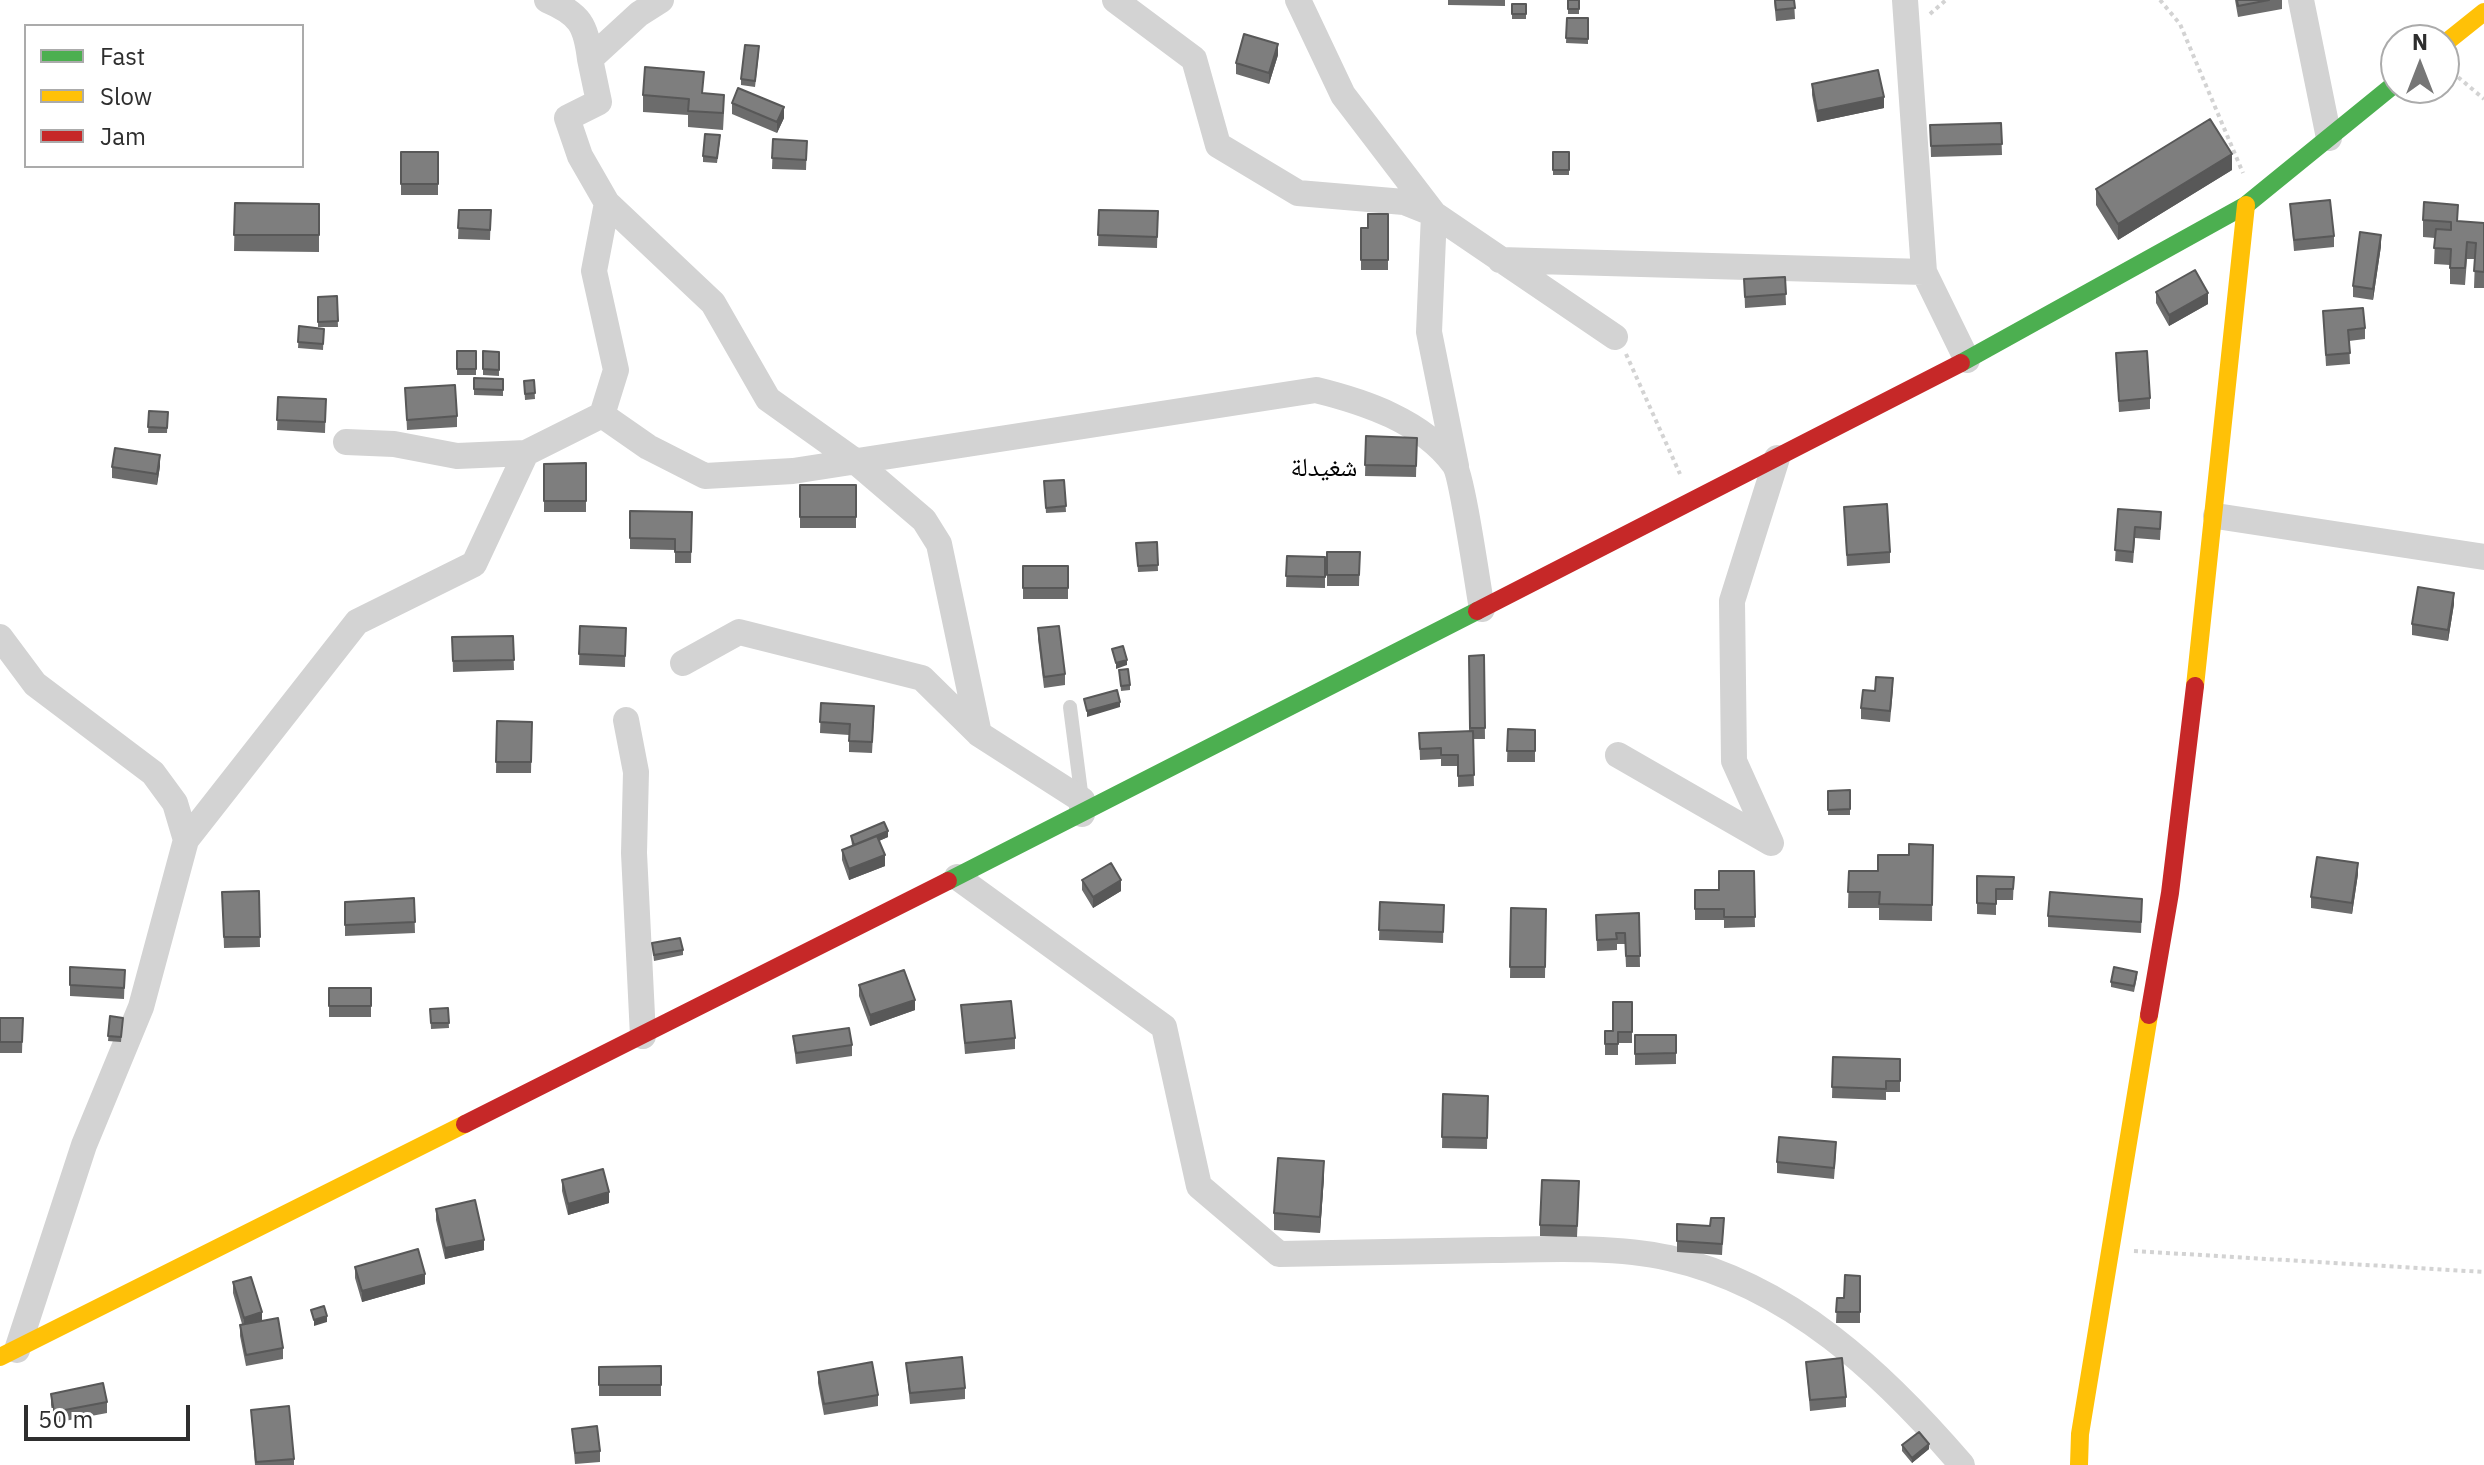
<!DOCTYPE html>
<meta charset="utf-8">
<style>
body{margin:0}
#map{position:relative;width:2484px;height:1465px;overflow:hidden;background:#fff;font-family:"IBM Plex Sans",sans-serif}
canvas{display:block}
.legend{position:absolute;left:24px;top:24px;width:280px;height:144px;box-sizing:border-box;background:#fff;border:2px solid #ababab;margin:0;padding:10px 14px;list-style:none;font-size:24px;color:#2e2e2e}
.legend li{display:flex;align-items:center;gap:16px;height:40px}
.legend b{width:40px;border:2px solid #ababab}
.north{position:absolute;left:2380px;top:24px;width:80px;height:80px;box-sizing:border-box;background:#fff;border:2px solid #ababab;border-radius:50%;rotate:0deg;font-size:22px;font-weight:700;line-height:32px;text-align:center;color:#2e2e2e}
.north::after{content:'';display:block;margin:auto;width:28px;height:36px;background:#777;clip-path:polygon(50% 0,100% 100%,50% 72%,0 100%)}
.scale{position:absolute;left:24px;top:1405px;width:166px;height:36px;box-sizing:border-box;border:4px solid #2e2e2e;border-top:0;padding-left:10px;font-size:24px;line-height:28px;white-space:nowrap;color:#2e2e2e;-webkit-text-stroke:6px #fff;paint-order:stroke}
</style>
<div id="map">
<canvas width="2484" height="1465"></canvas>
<ul class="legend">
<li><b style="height:10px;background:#4caf50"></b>Fast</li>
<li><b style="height:10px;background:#ffc107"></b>Slow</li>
<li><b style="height:10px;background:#c62828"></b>Jam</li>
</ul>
<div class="north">N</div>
<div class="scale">50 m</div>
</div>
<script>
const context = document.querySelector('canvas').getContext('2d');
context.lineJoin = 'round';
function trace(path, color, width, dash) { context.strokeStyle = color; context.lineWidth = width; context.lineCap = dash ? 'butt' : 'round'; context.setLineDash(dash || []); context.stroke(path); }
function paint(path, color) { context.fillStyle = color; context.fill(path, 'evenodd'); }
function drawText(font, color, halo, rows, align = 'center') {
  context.font = font + ' "IBM Plex Sans","Noto Naskh Arabic",sans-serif'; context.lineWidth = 8; context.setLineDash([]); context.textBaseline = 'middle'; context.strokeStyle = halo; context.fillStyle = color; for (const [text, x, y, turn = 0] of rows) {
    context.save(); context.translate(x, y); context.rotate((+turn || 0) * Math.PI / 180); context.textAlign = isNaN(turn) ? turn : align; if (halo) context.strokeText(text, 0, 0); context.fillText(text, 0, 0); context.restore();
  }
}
const path = new Path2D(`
 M2160,0L2180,24L2243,173
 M1930,14L1946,0
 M2452,72L2484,99
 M1626,354L1680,474
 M2134,1251L2484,1272`);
const lane = new Path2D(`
 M1070,707L1082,800`);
const street = new Path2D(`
 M547,0C580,14 586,25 590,59
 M1115,0L1194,59L1218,145L1298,193L1404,202L1434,214L1615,337
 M1298,0L1343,95L1434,214L1429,332L1456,466
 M1905,0L1924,272L1967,360
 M2301,0L2329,138
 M607,203L713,303L768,399L855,461L924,520L939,544L979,734L1082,800V814
 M1500,260L1924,272
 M602,415L648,447L705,476L793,471L1316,390C1365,402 1422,421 1454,464C1462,475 1478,587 1482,609
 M346,442L394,444L457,456L526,453
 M2216,516L2484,557
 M0,637L35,684L153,773L175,803L186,840L141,1007L84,1145L17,1350
 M683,663L739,632L922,678L979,734
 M626,720L636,772L634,853L643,1036
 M1618,755L1771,843L1734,761L1732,601L1777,458
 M186,840L357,622L474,564L526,453L602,415L616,370L594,271L607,203L580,156L567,118L599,102L590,59L639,14L661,0
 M957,877L1164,1027L1199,1186L1279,1254C1351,1253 1422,1251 1493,1250C1548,1249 1615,1246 1669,1258C1790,1285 1884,1374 1962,1465`);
const fast = new Path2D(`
 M1961,363L2246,205L2396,83
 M948,881L1477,611`);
const slow = new Path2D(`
 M2444,44L2484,12
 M2195,686L2246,205
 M0,1357L465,1124
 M2079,1465L2080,1434L2149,1015`);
const jam = new Path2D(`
 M1477,611L1961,363
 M2149,1015L2170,893L2195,686
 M465,1124L948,881`);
const wall = new Path2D(`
 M1448,0H1505V6L1448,5Z
 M1568,0H1579V14H1568Z
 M1774,0H1794L1795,19L1776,21Z
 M2235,0H2282V9L2238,17Z
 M1512,4H1526V19H1512Z
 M1567,18H1588V44L1566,43Z
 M759,52L755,87L741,85V79Z
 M1278,55L1269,84L1236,74V63Z
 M1812,84L1884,108L1817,122L1812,95Z
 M703,94L724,112L723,130L688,127V115L643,112V95Z
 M732,103L784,118L777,133L732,114Z
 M2001,123L2002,155L1931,157L1930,125Z
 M773,139L807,141L806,170L772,169Z
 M720,140L717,163L703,162V156Z
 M401,152H438V195H401Z
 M1553,152H1569V175H1553Z
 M2232,170L2118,240L2096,205V189Z
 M235,203L319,204V252L234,251Z
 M2290,204L2334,236V247L2294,251Z
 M459,210H491L490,240L458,239Z
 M1099,210L1158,211L1157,248L1098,246Z
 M1388,214V270H1361V228H1368Z
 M2423,220L2484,223V288H2474L2475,259H2467L2465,285L2450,284V265L2434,264L2435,238L2423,237Z
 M2381,246L2373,300L2353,297V286Z
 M1785,277L1786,305L1745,308L1744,279Z
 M2156,292L2208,304L2169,326L2156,303Z
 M337,296L338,327H318V297Z
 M2323,311L2365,328V339L2349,341L2350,364L2326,366Z
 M299,326L324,329L323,350L298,348Z
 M457,351H476V375H457Z
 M483,351L499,352V376L483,375Z
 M2116,353L2150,398V409L2119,412Z
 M474,378L503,379V396L474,395Z
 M534,380L535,399L525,400L524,381Z
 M405,388L457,416V427L407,430Z
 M278,397L326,399L325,433L277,430Z
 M149,411L168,412L167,433H148Z
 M1366,436L1417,438L1416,477L1365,476Z
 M586,463V512H544V464Z
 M160,466L157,485L112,478V467Z
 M1064,480L1066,512L1046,513L1044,481Z
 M800,485H856V528H800Z
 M1844,507L1890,552V563L1847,566Z
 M2118,509L2161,523L2160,540L2135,538L2133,563L2115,561Z
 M630,511L692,512L691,563H675V550L630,549Z
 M1157,542L1158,571L1138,572L1136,543Z
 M1327,552H1360L1359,586H1327Z
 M1287,556L1325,557V588L1286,587Z
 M1023,566H1068V599H1023Z
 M2454,604L2448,641L2412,635V624Z
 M580,626L626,628L625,667L579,665Z
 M1038,628L1065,674V685L1044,688L1038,639Z
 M513,636L514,670L453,672L452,637Z
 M1484,655L1485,739H1473L1474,786L1458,787V766H1441V759L1420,760L1419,733L1469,731V656Z
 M1119,670L1130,685V690L1121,691Z
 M1893,689L1890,722L1861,719V708L1875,691Z
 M821,703L874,717L872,753L849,752V735L820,733Z
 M497,721L532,722L531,773H496Z
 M1508,729L1535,730V762H1507Z
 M1850,790V815H1828V791Z
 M851,836L888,837L879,841L885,866L849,880L842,860V850L852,846Z
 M1933,845L1932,921L1879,920V908H1848L1849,871H1878L1909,855Z
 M1754,871L1755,927L1724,928V920H1695V890H1719Z
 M2358,874L2352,914L2311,908V897Z
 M1977,876L2014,877L2013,900H1996V915L1977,914Z
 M1082,880L1121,891L1093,908L1082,890Z
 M259,891L260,947L224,948L222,892Z
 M414,898L415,933L345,936V902Z
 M1380,902L1444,905L1443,943L1379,940Z
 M1511,908L1546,909L1545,978H1510Z
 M2142,910L2141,933L2048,927V916Z
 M1639,913L1640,967H1626L1625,944H1617V950L1597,951L1596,915Z
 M652,943L683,950V955L654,961Z
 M70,967L125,970L124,999L70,996Z
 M2137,977L2134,992L2111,987V982Z
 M859,985L915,1010L870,1026L859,996Z
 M329,988H371V1017H329Z
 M1632,1002V1043H1618V1055H1605V1031H1613Z
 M961,1005L1015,1038V1049L965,1054Z
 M448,1008L449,1028L431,1029L430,1009Z
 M110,1016L123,1018L121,1042L108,1041Z
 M0,1018H23L22,1053H0Z
 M1635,1035H1676V1064L1635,1065Z
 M793,1036L852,1045V1056L796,1064Z
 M1833,1057L1900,1059V1092H1886V1100L1832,1098Z
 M1443,1094L1488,1096L1487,1149L1442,1148Z
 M1836,1153L1834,1179L1777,1173V1162Z
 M1324,1177L1320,1233L1274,1230V1213Z
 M562,1180L609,1203L568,1215L562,1191Z
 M1579,1192L1577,1237L1540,1236V1225Z
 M436,1209L484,1250L445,1259L436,1220Z
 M1724,1218L1722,1255L1677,1252V1224L1710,1226Z
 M355,1267L425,1284L362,1302L355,1278Z
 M1860,1276V1323H1836L1837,1298H1844Z
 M233,1282L283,1348V1359L246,1366L240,1336V1325L242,1324L233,1293Z
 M1806,1362L1846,1397V1407L1810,1411Z
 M906,1363L965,1388V1399L910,1404Z
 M661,1366V1396H599V1367Z
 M818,1372L878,1395V1406L824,1415L818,1383Z
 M51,1394L107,1402V1413L54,1423L51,1405Z
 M251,1410L294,1459V1465H255Z
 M572,1429L600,1451V1462L575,1464Z
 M1902,1445L1929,1449L1912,1463L1902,1451Z`);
const shadedWall = new Path2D(`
 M1278,44V55L1269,84V73Z
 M1884,97V108L1817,122V111Z
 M784,107V118L777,133V122Z
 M2232,154V170L2118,240V224Z
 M2381,235V246L2373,300V289Z
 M2208,293V304L2169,326V315Z
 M160,455V466L157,485V474Z
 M2454,593V604L2448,641V630Z
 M1127,660V665L1116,669V663Z
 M1120,702V707L1087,717V711Z
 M888,831V837L855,851V846Z
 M885,855V866L849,880V869Z
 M2358,863V874L2352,914V903Z
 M1121,880V891L1093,908V897Z
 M915,1000V1010L870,1026V1015Z
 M1324,1161V1177L1320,1233V1217Z
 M609,1192V1203L568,1215V1204Z
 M484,1240V1250L445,1259V1248Z
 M425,1274V1284L362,1302V1291Z
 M262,1312V1323L244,1329V1318Z
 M327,1316V1322L314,1326V1320Z
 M1929,1444V1449L1912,1463V1458Z`);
const building = new Path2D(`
 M1568,0H1579V9H1568Z
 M1775,0H1794L1795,8L1776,10Z
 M2237,0H2269L2238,6Z
 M1512,4H1526V14H1512Z
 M1567,18H1588V39L1566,38Z
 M1244,34L1278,44L1269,73L1236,63Z
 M745,45L759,46L755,81L741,79Z
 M645,67L704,72L702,93L724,95L723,113L688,111L689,99L643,95Z
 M1878,70L1884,97L1817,111L1812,84Z
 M738,88L784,107L777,122L732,103Z
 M2210,119L2232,154L2118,224L2096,189Z
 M2001,123L2002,144L1931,146L1930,125Z
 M705,134L720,135L717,158L703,156Z
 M773,139L807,141L806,160L772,158Z
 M401,152H438V184H401Z
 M1553,152H1569V170H1553Z
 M2330,200L2334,236L2294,240L2290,204Z
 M2424,202L2458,205L2457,221L2484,223V272L2474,271L2476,243L2467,242L2465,268H2450L2451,249L2434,248L2436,229L2451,230V222L2423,220Z
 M235,203L319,204V235H234Z
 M459,210H491L490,230L458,228Z
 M1099,210L1158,211L1157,237L1098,235Z
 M1368,214H1388V260H1361V228H1368Z
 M2360,232L2381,235L2373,289L2353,286Z
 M2195,270L2208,293L2169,315L2156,292Z
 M1785,277L1786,294L1745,297L1744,279Z
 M337,296L338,321L318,322V297Z
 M2363,308L2365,328L2348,330L2350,353L2326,355L2323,311Z
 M299,326L324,329L323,344L298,342Z
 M457,351H476V369H457Z
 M483,351L499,352V370L483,369Z
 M2147,351L2150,398L2119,401L2116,353Z
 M474,378L503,379V390L474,389Z
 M534,380L535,393L525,394L524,381Z
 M455,385L457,416L407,420L405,388Z
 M278,397L326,399L325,422L277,420Z
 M149,411L168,412L167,428L148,427Z
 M1366,436L1417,438L1416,466L1365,465Z
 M115,448L160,455L157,474L112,467Z
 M586,463V501H544V464Z
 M1064,480L1066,506L1046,508L1044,481Z
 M800,485H856V517H800Z
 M1887,504L1890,552L1847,555L1844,507Z
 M2118,509L2161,512L2160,529L2135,527L2133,552L2115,550Z
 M630,511L692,512L691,552H675V539L630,538Z
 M1157,542L1158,565L1138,566L1136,543Z
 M1327,552H1360L1359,575H1327Z
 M1287,556L1325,557V577L1286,576Z
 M1023,566H1068V588H1023Z
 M2418,587L2454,593L2448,630L2412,624Z
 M580,626L626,628L625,656L579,654Z
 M1059,626L1065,674L1044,677L1038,628Z
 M513,636L514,660L453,661L452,637Z
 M1123,646L1127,660L1116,663L1112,649Z
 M1484,655L1485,728H1470L1469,656Z
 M1128,669L1130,685L1121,686L1119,670Z
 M1876,677L1893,678L1890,711L1861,708L1863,690L1875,691Z
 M1117,690L1120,702L1087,711L1084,699Z
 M821,703L874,706L872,742L849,741L850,724L820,722Z
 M497,721L532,722L531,762H496Z
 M1508,729L1535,730V751H1507Z
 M1473,731L1474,775L1458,776V755H1441V748L1420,749L1419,733Z
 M1850,790V809L1828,810V791Z
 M884,822L888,831L854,845L851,836Z
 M877,836L885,855L849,869L842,850Z
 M1909,844L1933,845L1932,905L1879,904L1880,892H1848L1849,871H1878V855H1909Z
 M2317,857L2358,863L2352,903L2311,897Z
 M1111,863L1121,880L1093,897L1082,880Z
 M1719,871H1754L1755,917H1724V909H1695V890H1719Z
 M1977,876L2014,877L2013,889H1996V904L1977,903Z
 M259,891L260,937H224L222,892Z
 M2050,892L2142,899L2141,922L2048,916Z
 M414,898L415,922L345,925V902Z
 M1380,902L1444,905L1443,932L1379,930Z
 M1511,908L1546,909L1545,967H1510Z
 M1639,913L1640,956H1626L1625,933H1616L1617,939L1597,940L1596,915Z
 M680,938L683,950L654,955L652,943Z
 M70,967L125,970L124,988L70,985Z
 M2114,967L2137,972L2134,986L2111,982Z
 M904,970L915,1000L870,1015L859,985Z
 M329,988H371V1006H329Z
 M1011,1001L1015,1038L965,1043L961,1005Z
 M1613,1002H1632V1032H1618V1044H1605V1031H1613Z
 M448,1008L449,1023H431L430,1009Z
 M110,1016L123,1018L121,1037L108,1036Z
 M0,1018H23L22,1042H0Z
 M849,1028L852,1045L796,1053L793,1036Z
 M1635,1035H1676V1053L1635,1054Z
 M1833,1057L1900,1059V1081H1886V1089L1832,1087Z
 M1443,1094L1488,1096L1487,1138L1442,1137Z
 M1779,1137L1836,1142L1834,1168L1777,1162Z
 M1278,1158L1324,1161L1320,1217L1274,1213Z
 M603,1169L609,1192L568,1204L562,1180Z
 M1542,1180L1579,1181L1577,1226L1540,1225Z
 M475,1200L484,1240L445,1248L436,1209Z
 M1711,1218H1724L1722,1244L1677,1241V1224L1710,1226Z
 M418,1249L425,1274L362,1291L355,1267Z
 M1845,1275L1860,1276V1312H1836L1837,1298H1844Z
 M251,1277L262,1312L244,1318L233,1282Z
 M324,1306L327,1316L314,1320L311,1310Z
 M278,1318L283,1348L246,1355L240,1325Z
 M962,1357L965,1388L910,1393L906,1363Z
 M1842,1358L1846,1397L1810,1400L1806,1362Z
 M872,1362L878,1395L824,1404L818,1372Z
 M661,1366V1385H599V1367Z
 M103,1383L107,1402L54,1412L51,1394Z
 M289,1406L294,1459L256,1462L251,1410Z
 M597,1426L600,1451L575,1453L572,1429Z
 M1919,1432L1929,1444L1912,1458L1902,1445Z`);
const quarterNames = [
 ["شغيدلة",1324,468]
];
trace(path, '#d3d3d3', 4, [4, 4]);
trace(lane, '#d3d3d3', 14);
trace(street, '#d3d3d3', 26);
trace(fast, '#4caf50', 18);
trace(slow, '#ffc107', 18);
trace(jam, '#c62828', 18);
paint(wall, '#6c6c6c');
paint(shadedWall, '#585858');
paint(building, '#7e7e7e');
trace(building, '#585858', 2);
drawText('26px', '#000', '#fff', quarterNames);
</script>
